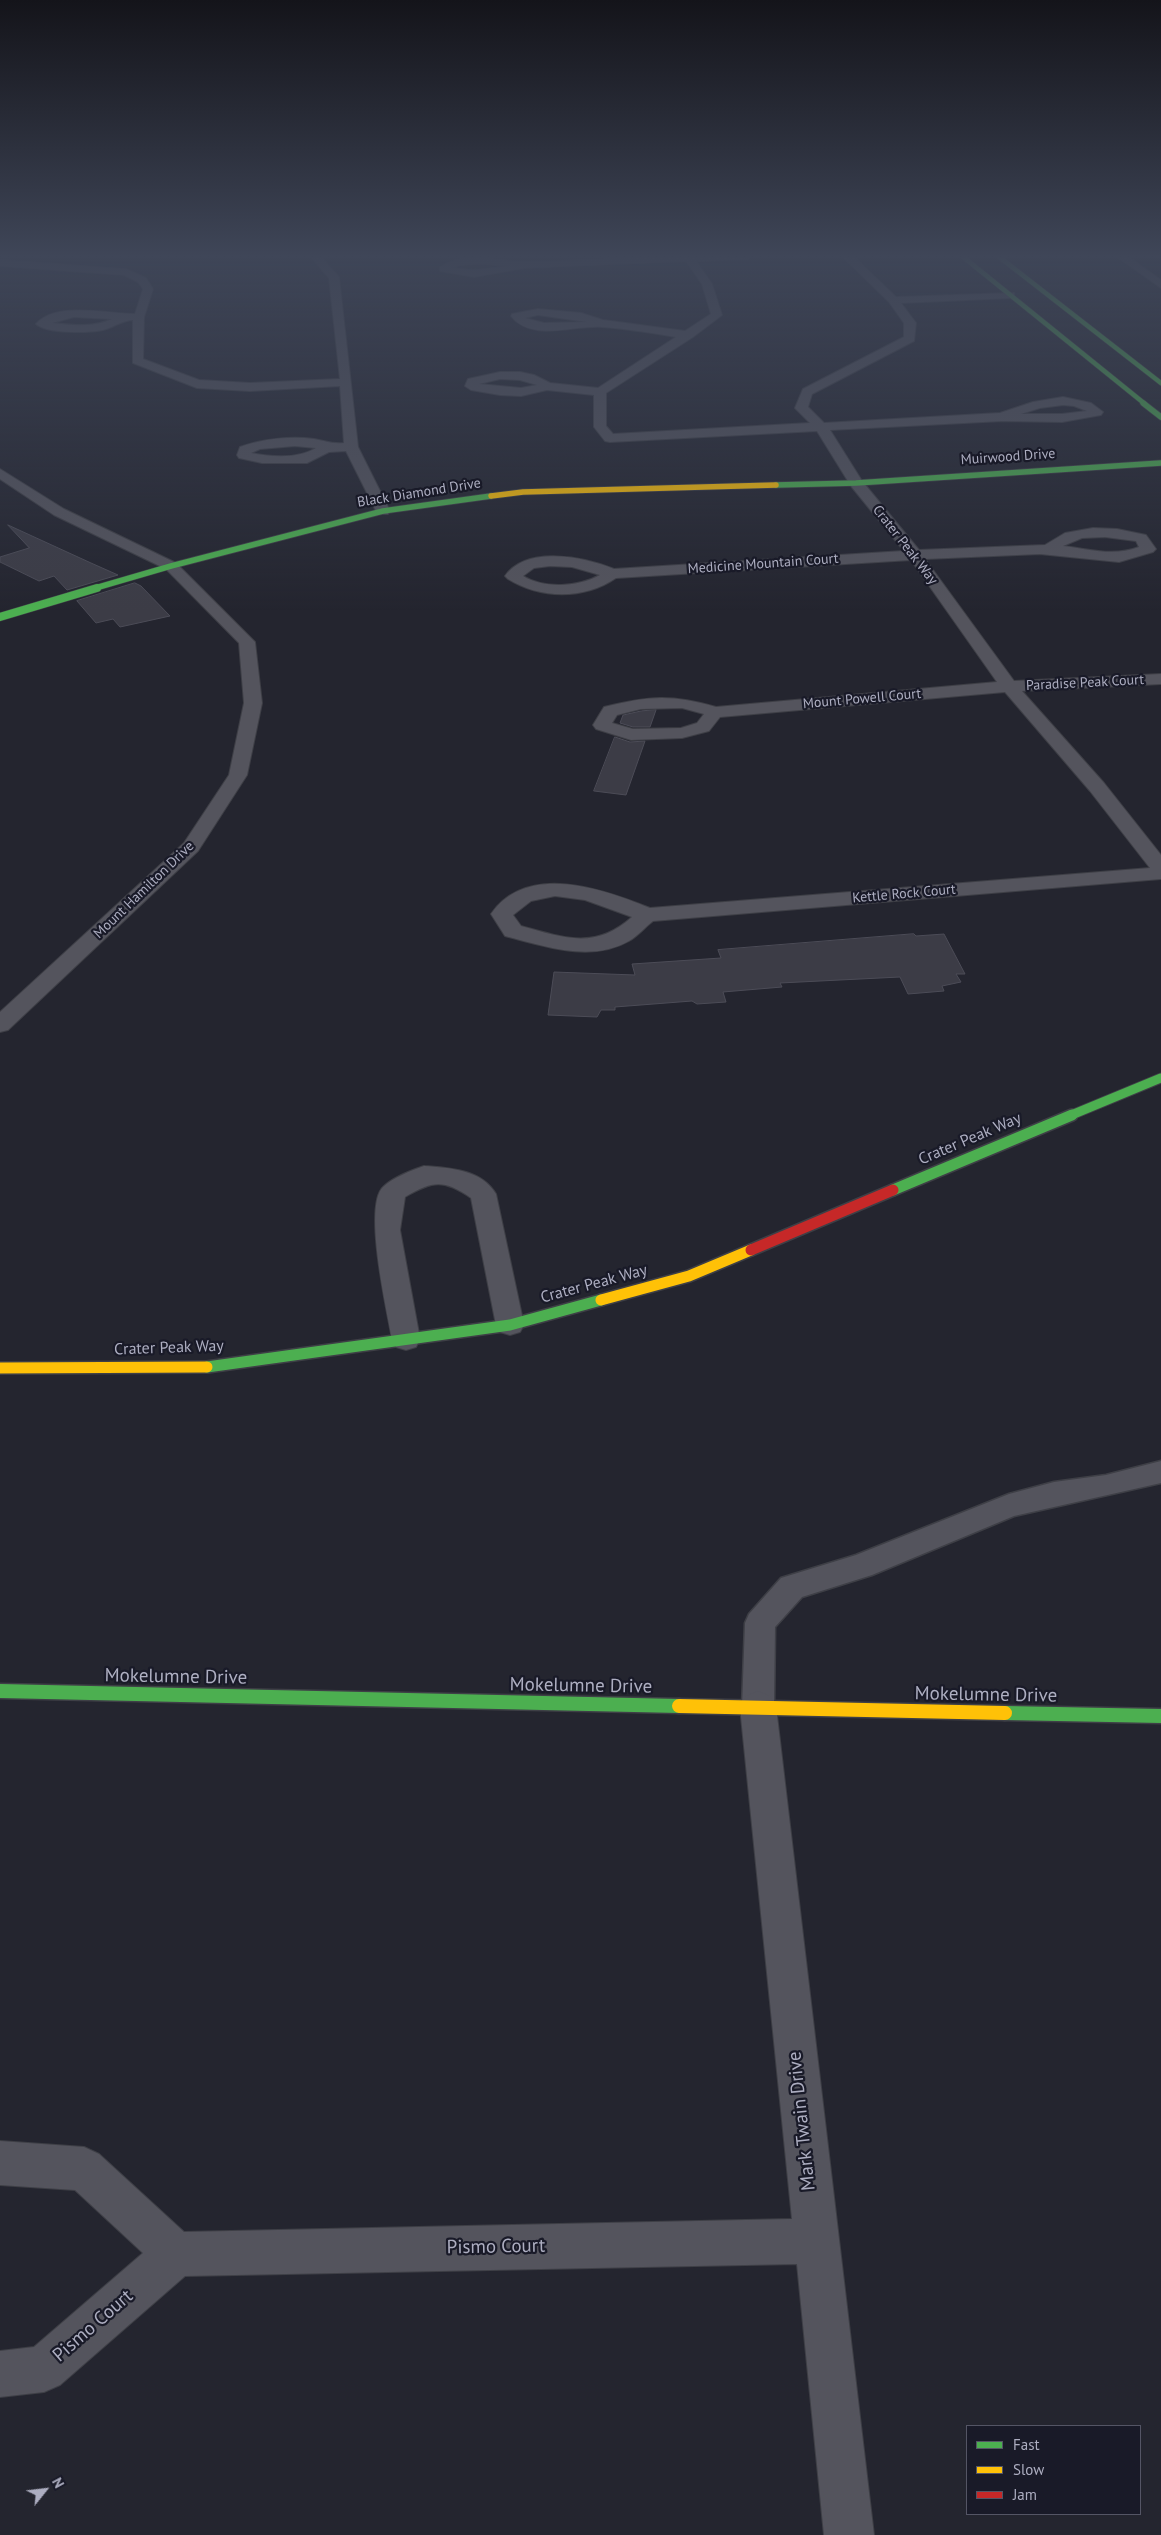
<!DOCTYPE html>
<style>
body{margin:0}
#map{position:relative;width:1161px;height:2535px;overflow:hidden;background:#24252f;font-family:"PT Sans",sans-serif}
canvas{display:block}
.legend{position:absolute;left:966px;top:2425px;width:175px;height:90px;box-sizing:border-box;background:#191a28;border:1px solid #545565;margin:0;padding:6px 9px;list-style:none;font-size:15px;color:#adaec1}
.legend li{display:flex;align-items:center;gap:10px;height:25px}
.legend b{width:25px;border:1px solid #545565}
.north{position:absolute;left:20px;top:2465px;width:50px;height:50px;-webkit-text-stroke:4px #191a28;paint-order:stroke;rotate:61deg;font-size:14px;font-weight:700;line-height:20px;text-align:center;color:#adaec1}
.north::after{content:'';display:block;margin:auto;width:18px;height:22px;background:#adaec1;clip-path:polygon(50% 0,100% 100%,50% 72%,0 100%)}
</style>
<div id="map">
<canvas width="1161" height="2535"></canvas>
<ul class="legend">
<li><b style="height:6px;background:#4caf50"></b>Fast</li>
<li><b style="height:6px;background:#ffc107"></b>Slow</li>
<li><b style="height:6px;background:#c62828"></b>Jam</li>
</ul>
<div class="north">N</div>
</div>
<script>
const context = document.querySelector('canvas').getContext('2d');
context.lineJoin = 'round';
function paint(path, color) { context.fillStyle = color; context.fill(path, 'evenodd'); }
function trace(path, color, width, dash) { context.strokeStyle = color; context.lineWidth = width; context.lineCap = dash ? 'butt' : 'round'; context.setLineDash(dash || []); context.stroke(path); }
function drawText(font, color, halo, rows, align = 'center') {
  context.font = font + ' "PT Sans",sans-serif'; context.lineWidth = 4.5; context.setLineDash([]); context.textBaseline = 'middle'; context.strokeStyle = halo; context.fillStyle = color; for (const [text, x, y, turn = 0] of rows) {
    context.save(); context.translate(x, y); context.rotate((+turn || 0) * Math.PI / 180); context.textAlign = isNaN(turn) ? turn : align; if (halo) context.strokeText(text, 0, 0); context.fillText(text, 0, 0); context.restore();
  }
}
const building = new Path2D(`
 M8,525L91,563L118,575L67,590L54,576L39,581L0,562V557L29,548Z
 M135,583L141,586L170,616L120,627L113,619L96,623L77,601Z
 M656,710L650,727H633L620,723L623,715L641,711Z
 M615,737L630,742L645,741L626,795L594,791Z
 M914,934L916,936L944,934L965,974H956L961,982L942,986L944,991L908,994L900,977L780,983L782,987L723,992L726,1002L697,1004L692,1001L615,1007V1010H601L597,1017L548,1015L554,972L635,975L632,964L721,958L718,950Z`);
const lane = new Path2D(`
 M1161,1461V1483L1014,1516L872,1575L802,1597L775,1627L774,1707L769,1717L758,1721L747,1717L742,1707L745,1623L749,1614L781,1578L856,1555L1009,1494L1054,1482L1106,1475Z`);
const street = new Path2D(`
 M310,256H320L339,277L358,447L390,511L388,514H378L376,511L346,451L329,452L307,463H262L239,458L237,455L240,447C262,439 290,436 314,439C327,441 329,444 344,443L340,386L250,391L197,388L133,363V320C123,320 114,327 103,330C89,333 47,334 36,324C56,301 108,314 135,314L143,289L138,282L124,275L0,266V260L126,269L146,278L153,289L144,317L143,359L199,380L250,383L340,379L329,278ZM74,317L112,319C93,328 71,325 52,323ZM295,446L316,448C298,459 271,457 251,453L260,449Z
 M673,256H753L748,259L696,261L712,284L722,315L693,337L606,393V426L613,434L810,423L795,408L803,389L904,337V323L889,302L842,256H853L896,297L1014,293V297L1010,298L901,303L916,323L914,341L812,394L808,407L824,423L1000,413L1033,402L1063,397L1091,403L1103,412L1101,415L1062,422L1002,421L830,430L862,481L919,550L1045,545L1065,533L1093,528L1117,529L1146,535L1156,549L1153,552L1119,562L1040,554L925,559L1014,681L1161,674V684L1022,691L1104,783L1161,855V879L653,921C645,927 638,936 629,941C591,963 544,946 505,936L491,914C527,862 603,889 650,908L1150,868L1090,791L1005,692L720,717L709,731L682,738L631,740L596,729L593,725L604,707C648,696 672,694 716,707L997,682L911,560L616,578C584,600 540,599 508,579L505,576C527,545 585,557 614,569L904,551L851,486L817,431L610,442L605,441L594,427V395L547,390L521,396L500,395L471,390L465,386L468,379L500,372H520L534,375L550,383L598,388L676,337C652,333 628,329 603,327C575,324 532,343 511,316L512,314L538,309L581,313L603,320L685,331L711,314L702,284L686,261L524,268L474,277L440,271V267C467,250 498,262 527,262C575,261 624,258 673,256ZM482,264L509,266L474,270L452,268L461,265ZM538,315L587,322L544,323L525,318ZM500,379L520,380L537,385L521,388L479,384ZM1063,405L1074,406L1087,411L1062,414H1021L1040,408ZM1105,537L1136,541L1139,547C1113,557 1090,549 1063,546L1082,538ZM550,566L572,567L600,575C578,587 545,589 523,576L534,568ZM682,708L704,714L697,723L681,728L633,729L612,723L617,715L641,709ZM555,896L585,900L632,917C595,950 565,938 521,926L513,915L531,901Z
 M1116,256H1127L1161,280V288Z
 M0,469L64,509L176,563L255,642L262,703L247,775L198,851L8,1030L0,1032V1012L184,843L229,775L244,703L239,643L166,569L54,515L0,479Z
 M424,1166C450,1168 481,1169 496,1194L524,1325L520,1332L510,1335L500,1332L496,1325L471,1198C443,1179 433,1181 405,1197L400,1230L420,1339L416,1347L406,1350L396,1347L392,1339C387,1311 363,1206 383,1187C392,1178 412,1170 424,1166Z
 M758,1691L770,1696L776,1707L874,2535H824L797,2264L185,2276L60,2385L44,2392L0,2397V2351L34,2347L143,2253L75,2190L0,2185V2141L84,2147L99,2154L184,2232L792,2219L740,1707L746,1696Z`);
const fastFar5 = new Path2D(`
 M962,256L1145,404
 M998,256L1161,383`);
const fastFar4 = new Path2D(`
 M1143,403L1161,417
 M776,485L856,483L1161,463
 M92,589L171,566L383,511L491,496`);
const fastFar3 = new Path2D(`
 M0,617L97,588`);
const fastFar2 = new Path2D(`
 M1069,1116L1161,1078`);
const fastFar1 = new Path2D(`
 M893,1190L1072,1115
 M207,1367L510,1325L601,1300`);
const fast = new Path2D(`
 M0,1691L679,1706
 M1005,1713L1161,1716`);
const slowFar2 = new Path2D(`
 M491,496L523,492L776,485`);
const slowFar1 = new Path2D(`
 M601,1300L689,1276L751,1250
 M0,1368L207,1367`);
const slow = new Path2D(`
 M679,1706L1005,1713`);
const jam = new Path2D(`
 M751,1250L893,1190`);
const farStreetnames = [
 ["Muirwood Drive",1008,457,-4],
 ["Black Diamond Drive",419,493,-9],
 ["Crater Peak Way",905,545,52],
 ["Medicine Mountain Court",763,564,-4],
 ["Paradise Peak Court",1085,683,-3],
 ["Mount Powell Court",862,699,-5],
 ["Mount Hamilton Drive",144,890,-44],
 ["Kettle Rock Court",904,894,-5]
];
const streetNames = [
 ["Crater Peak Way",970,1139,-23],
 ["Crater Peak Way",594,1284,-15],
 ["Crater Peak Way",169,1348,-2]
];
const nearStreetnames = [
 ["Mokelumne Drive",176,1677,1],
 ["Mokelumne Drive",581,1686,1],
 ["Mokelumne Drive",986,1695,1],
 ["Mark Twain Drive",802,2121,-96],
 ["Pismo Court",496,2247,-1],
 ["Pismo Court",93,2326,-41]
];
paint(building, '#3c3c46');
trace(building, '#4c4c57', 1);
trace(lane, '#3e3f46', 3);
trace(street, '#3e3f46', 2);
trace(fastFar5, '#3e3f46', 5.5);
trace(fastFar4, '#3e3f46', 7);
trace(fastFar3, '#3e3f46', 9);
trace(fastFar2, '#3e3f46', 11);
trace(fastFar1, '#3e3f46', 14);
trace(fast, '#3e3f46', 17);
trace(slowFar2, '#3e3f46', 7);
trace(slowFar1, '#3e3f46', 14);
trace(slow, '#3e3f46', 17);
trace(jam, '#3e3f46', 14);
paint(lane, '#54545d');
paint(street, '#54545d');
trace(fastFar5, '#4caf50', 4.5);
trace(fastFar4, '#4caf50', 5.5);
trace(fastFar3, '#4caf50', 8);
trace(fastFar2, '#4caf50', 9);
trace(fastFar1, '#4caf50', 11);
trace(fast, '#4caf50', 14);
trace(slowFar2, '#ffc107', 5.5);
trace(slowFar1, '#ffc107', 11);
trace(slow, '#ffc107', 14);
trace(jam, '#c62828', 11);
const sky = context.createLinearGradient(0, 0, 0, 611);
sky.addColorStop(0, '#14141a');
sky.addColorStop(0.42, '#3f4658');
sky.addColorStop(1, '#3f465800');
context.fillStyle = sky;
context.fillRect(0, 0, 1161, 611);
drawText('14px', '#adaec1', '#191a28', farStreetnames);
drawText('16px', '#adaec1', '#191a28', streetNames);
drawText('19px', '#adaec1', '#191a28', nearStreetnames);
</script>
